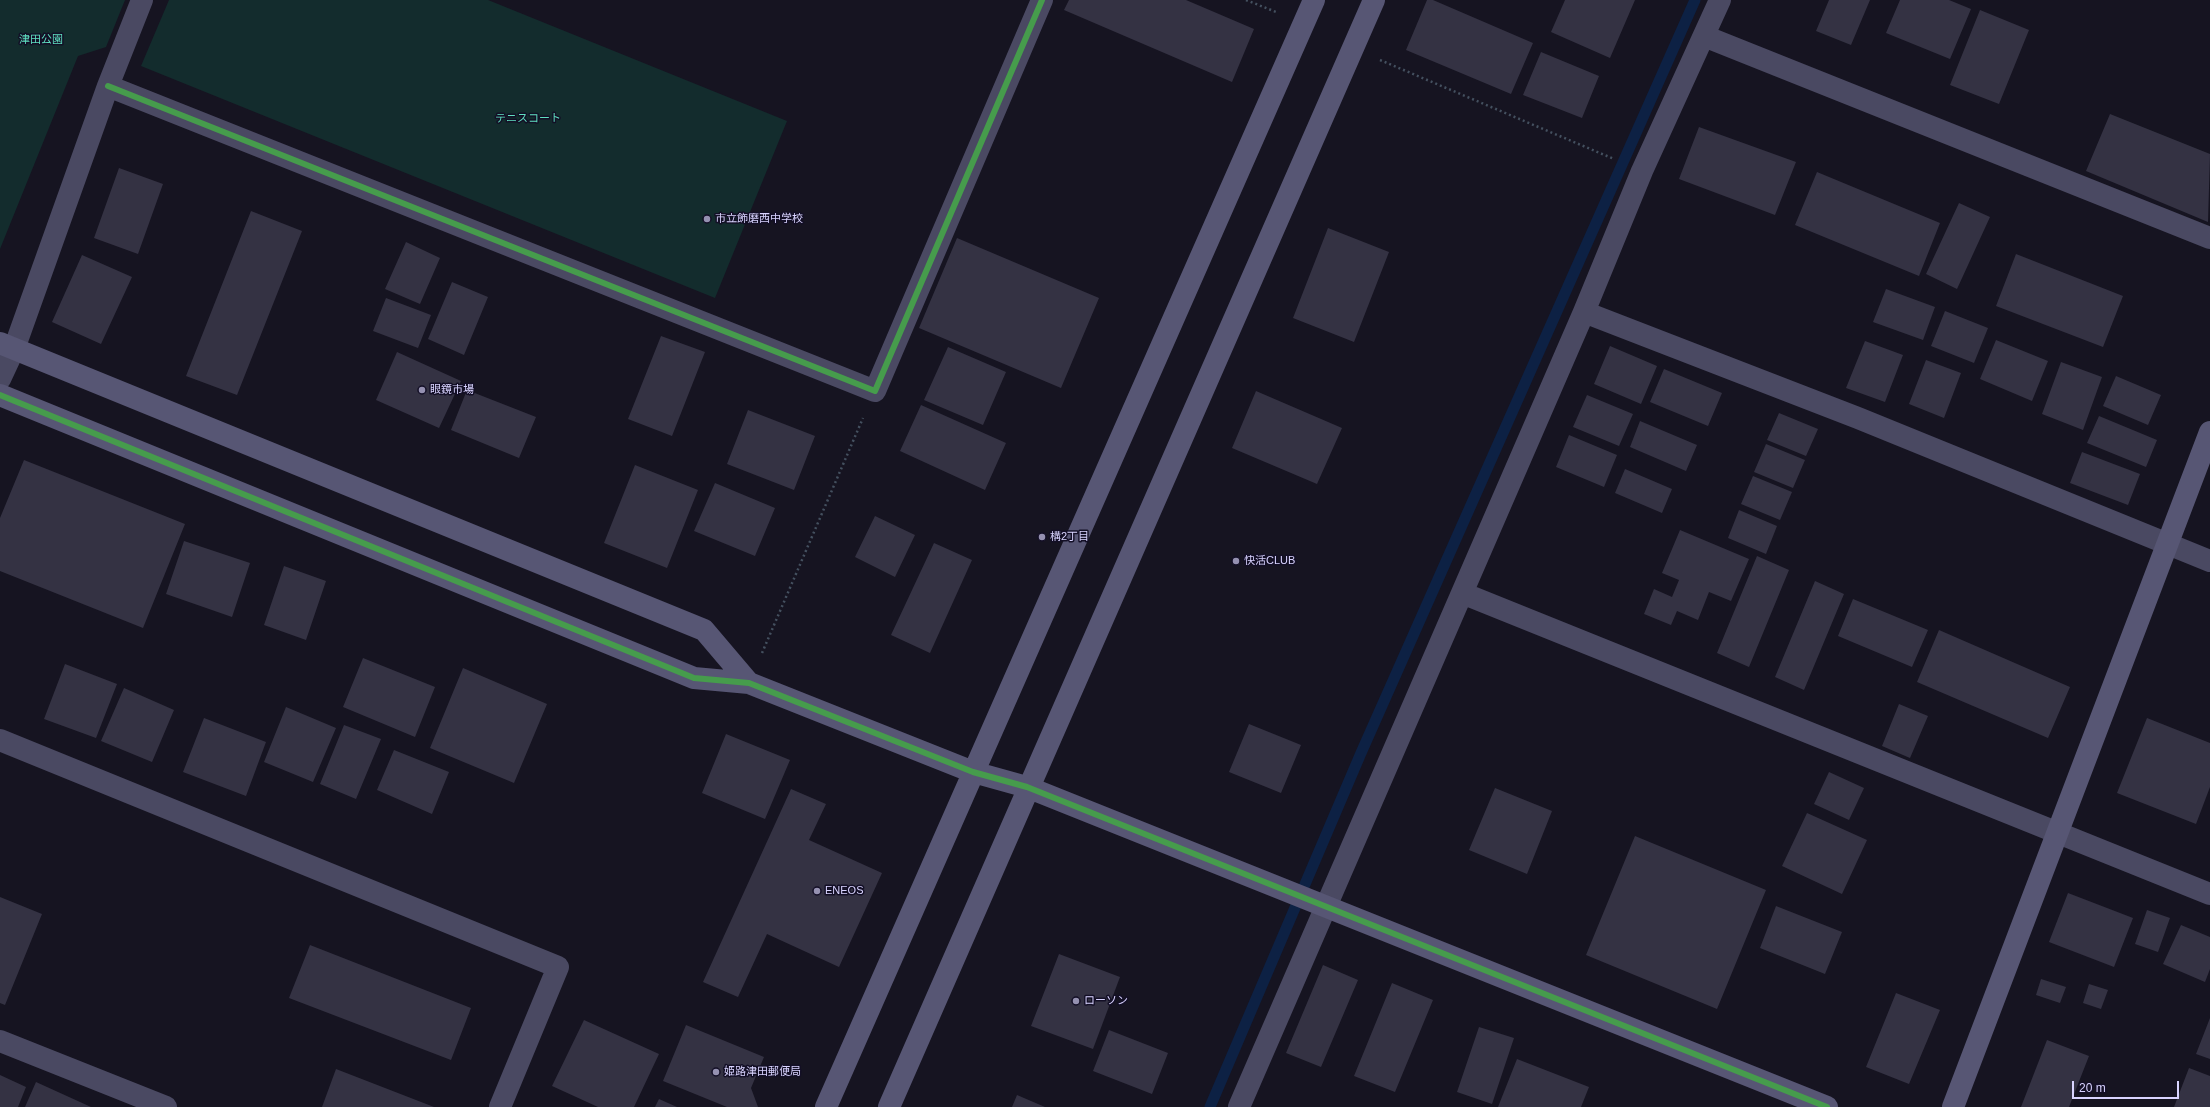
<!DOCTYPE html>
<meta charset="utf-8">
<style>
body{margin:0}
#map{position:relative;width:2210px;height:1107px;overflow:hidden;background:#161421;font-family:Helvetica,sans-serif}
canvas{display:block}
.scale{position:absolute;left:2072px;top:1081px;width:107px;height:18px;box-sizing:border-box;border:2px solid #d9d4ff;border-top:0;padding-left:5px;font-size:12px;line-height:14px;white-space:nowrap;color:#d9d4ff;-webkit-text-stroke:3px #130f26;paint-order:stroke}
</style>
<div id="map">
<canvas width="2210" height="1107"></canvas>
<div class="scale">20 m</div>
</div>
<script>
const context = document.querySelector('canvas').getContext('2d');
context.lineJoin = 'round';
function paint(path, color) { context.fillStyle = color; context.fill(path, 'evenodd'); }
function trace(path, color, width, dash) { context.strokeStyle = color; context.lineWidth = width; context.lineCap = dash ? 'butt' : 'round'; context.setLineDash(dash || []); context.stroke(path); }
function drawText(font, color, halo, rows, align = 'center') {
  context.font = font + ' Helvetica,"Noto Sans JP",sans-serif'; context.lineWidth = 3; context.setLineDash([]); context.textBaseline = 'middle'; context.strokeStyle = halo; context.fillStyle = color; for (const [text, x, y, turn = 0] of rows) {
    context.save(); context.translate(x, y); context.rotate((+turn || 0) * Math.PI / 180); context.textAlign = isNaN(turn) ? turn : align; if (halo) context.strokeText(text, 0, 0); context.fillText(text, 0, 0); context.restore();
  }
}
const green = new Path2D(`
 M0,0H125L106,47L78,56L0,249Z
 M169,0H488L787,121L715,298L141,66Z`);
const stream = new Path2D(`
 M1210,1107L1361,753L1695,0`);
const building = new Path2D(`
 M1069,0H1186L1254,29L1232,82L1064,10Z
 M1427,0H1433L1533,43L1511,94L1406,50Z
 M1565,0H1635L1610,58L1551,32Z
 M1829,0H1870L1851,45L1816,31Z
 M1900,0H1949L1971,9L1950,59L1886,33Z
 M1980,10L2029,30L1999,104L1950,85Z
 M1541,52L1599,76L1582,118L1523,95Z
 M2110,114L2210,154L2208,222L2086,171Z
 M1699,127L1796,162L1775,215L1679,179Z
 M119,168L163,184L138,254L94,238Z
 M1817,172L1940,223L1919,276L1795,225Z
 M1959,203L1990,217L1957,289L1926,274Z
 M251,211L302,231L237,395L186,376Z
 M1328,228L1389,252L1354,342L1293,318Z
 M957,238L1099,298L1061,388L919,328Z
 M406,242L440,258L420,304L385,289Z
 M2016,254L2123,296L2103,347L1996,306Z
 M82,255L132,277L101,344L52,322Z
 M452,282L488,297L464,355L428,339Z
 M1886,289L1935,307L1923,340L1873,322Z
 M386,298L431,315L418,348L373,331Z
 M1945,311L1988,328L1974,363L1931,346Z
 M661,336L705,352L672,436L628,419Z
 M1996,340L2048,361L2032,401L1980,379Z
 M1865,341L1903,355L1885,402L1846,388Z
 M1610,346L1657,366L1641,404L1594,384Z
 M948,347L1006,372L983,425L924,400Z
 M397,352L461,381L439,428L376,400Z
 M1926,360L1961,373L1944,418L1909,404Z
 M2061,362L2102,377L2083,430L2042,414Z
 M1664,369L1722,393L1708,426L1650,402Z
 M2116,376L2161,395L2148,425L2103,406Z
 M467,390L536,417L519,458L451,430Z
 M1256,391L1342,428L1317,484L1232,448Z
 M1587,395L1633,414L1619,446L1573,427Z
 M921,405L1006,443L985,490L900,451Z
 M748,410L815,436L794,490L727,464Z
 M1779,413L1818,429L1806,456L1767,440Z
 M2099,416L2157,440L2146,467L2087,443Z
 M1640,421L1697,445L1686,471L1630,447Z
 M1569,435L1617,455L1604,487L1556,467Z
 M1766,444L1805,460L1793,488L1754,472Z
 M2082,452L2140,474L2128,505L2070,483Z
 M24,460L185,524L143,628L0,571V518Z
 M635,465L698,490L667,568L604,543Z
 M1625,469L1672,489L1662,513L1615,493Z
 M1753,476L1792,492L1780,520L1741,504Z
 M715,483L775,508L755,556L694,531Z
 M1739,510L1777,526L1766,554L1728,538Z
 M875,516L915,535L895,577L855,557Z
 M1680,530L1749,559L1731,601L1709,592L1698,620L1677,611L1671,625L1644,614L1654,589L1672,597L1679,580L1662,573Z
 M184,541L250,563L232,617L166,594Z
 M934,543L972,560L930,653L891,635Z
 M1757,556L1789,570L1749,667L1717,653Z
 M284,566L326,581L306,640L264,625Z
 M1815,581L1844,594L1804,690L1775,677Z
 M1853,599L1928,630L1912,667L1838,636Z
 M1939,630L2070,687L2048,738L1917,682Z
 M363,658L435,687L415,737L343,707Z
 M65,664L117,684L96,738L44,719Z
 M463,668L547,704L514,783L430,748Z
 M124,688L174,710L152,762L101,741Z
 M1899,704L1928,716L1910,758L1882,746Z
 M286,707L336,728L313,782L264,762Z
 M204,718L266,742L246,796L183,772Z
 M2147,718L2210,743V787L2196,824L2117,793Z
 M1249,724L1301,745L1281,793L1229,772Z
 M344,725L381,739L356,799L320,784Z
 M726,734L790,760L765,819L702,793Z
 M394,750L449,772L432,814L377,790Z
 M1829,772L1864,788L1849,820L1814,804Z
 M1495,788L1552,811L1527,874L1469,850Z
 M791,789L826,804L809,840L882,873L839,967L767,934L738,997L703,982Z
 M1807,813L1867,840L1842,894L1782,866Z
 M1635,836L1766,890L1717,1009L1586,955Z
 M2068,893L2133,918L2114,967L2049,942Z
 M0,897L42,914L5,1005L0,1003Z
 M1776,906L1842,932L1825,974L1760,948Z
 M2147,910L2170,918L2158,952L2135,944Z
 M2181,925L2210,937V969L2205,982L2163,964Z
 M310,945L471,1008L451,1060L289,998Z
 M1059,954L1120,977L1093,1049L1031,1026Z
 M1323,965L1358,980L1321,1067L1286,1053Z
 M2041,979L2066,987L2060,1003L2036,995Z
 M1392,983L1433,1000L1395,1092L1354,1076Z
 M2089,984L2108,990L2101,1009L2083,1003Z
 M1896,993L1940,1010L1909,1084L1866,1067Z
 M2210,1018V1059L2196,1054Z
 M584,1020L659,1054L634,1107H598L552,1086Z
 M686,1025L764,1057L751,1088L758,1107H727L663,1081Z
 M1479,1027L1514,1038L1492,1104L1457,1092Z
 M1109,1030L1168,1053L1152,1094L1093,1071Z
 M2047,1040L2089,1056L2069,1107H2021Z
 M1517,1059L1589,1087L1581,1107H1498Z
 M2189,1068L2210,1076V1107H2174Z
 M336,1069L434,1107H322Z
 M0,1075L26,1087L18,1107H0Z
 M36,1082L91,1107H25Z
 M1017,1095L1045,1107H1012Z
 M659,1099L677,1107H655Z`);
const path = new Path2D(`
 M1246,0L1276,12
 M1380,60L1614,159
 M762,653L863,418`);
const street = new Path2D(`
 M1704,36L2210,238
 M108,86L875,391L1042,0
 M1584,312L1858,418L2210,561
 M0,379L14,349L108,86L142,0
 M1462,593L2210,894
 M0,740L558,967L500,1107
 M0,1041L166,1107
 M1239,1107L1584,312L1642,171L1720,0`);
const secondary = new Path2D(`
 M0,343L704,630L749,683
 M0,395L694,678L749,683L973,772L1027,787L1827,1107
 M826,1107L1314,0
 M889,1107L1374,0
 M1953,1107L2210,432`);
const cycleway = new Path2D(`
 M108,86L875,391L1042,0
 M0,395L694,678L749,683L973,772L1027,787L1827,1107`);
const markers = [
 [707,219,4,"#9591b1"],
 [422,390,4,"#9591b1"],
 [1042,537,4,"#9591b1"],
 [1236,561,4,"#9591b1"],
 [817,891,4,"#9591b1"],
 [1076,1001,4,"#9591b1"],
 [716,1072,4,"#9591b1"]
];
const parkNames = [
 ["津田公園",41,40],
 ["テニスコート",528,119]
];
const poiNames = [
 ["市立飾磨西中学校",715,219],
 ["眼鏡市場",430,390],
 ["構2丁目",1050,537],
 ["快活CLUB",1244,561],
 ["ENEOS",825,891],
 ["ローソン",1084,1001],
 ["姫路津田郵便局",724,1072]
];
paint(green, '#132c2d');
trace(stream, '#0d2144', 11);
paint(building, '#343243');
trace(path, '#44505f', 2.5, [2, 3]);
trace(street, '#4a4962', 22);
trace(secondary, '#575674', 22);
trace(cycleway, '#469c4c', 6);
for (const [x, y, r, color] of markers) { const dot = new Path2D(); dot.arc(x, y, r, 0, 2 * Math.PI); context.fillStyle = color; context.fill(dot); trace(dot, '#130f26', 1.5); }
drawText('11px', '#5fe0c0', '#130f26', parkNames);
drawText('11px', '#d9d4ff', '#130f26', poiNames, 'left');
</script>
